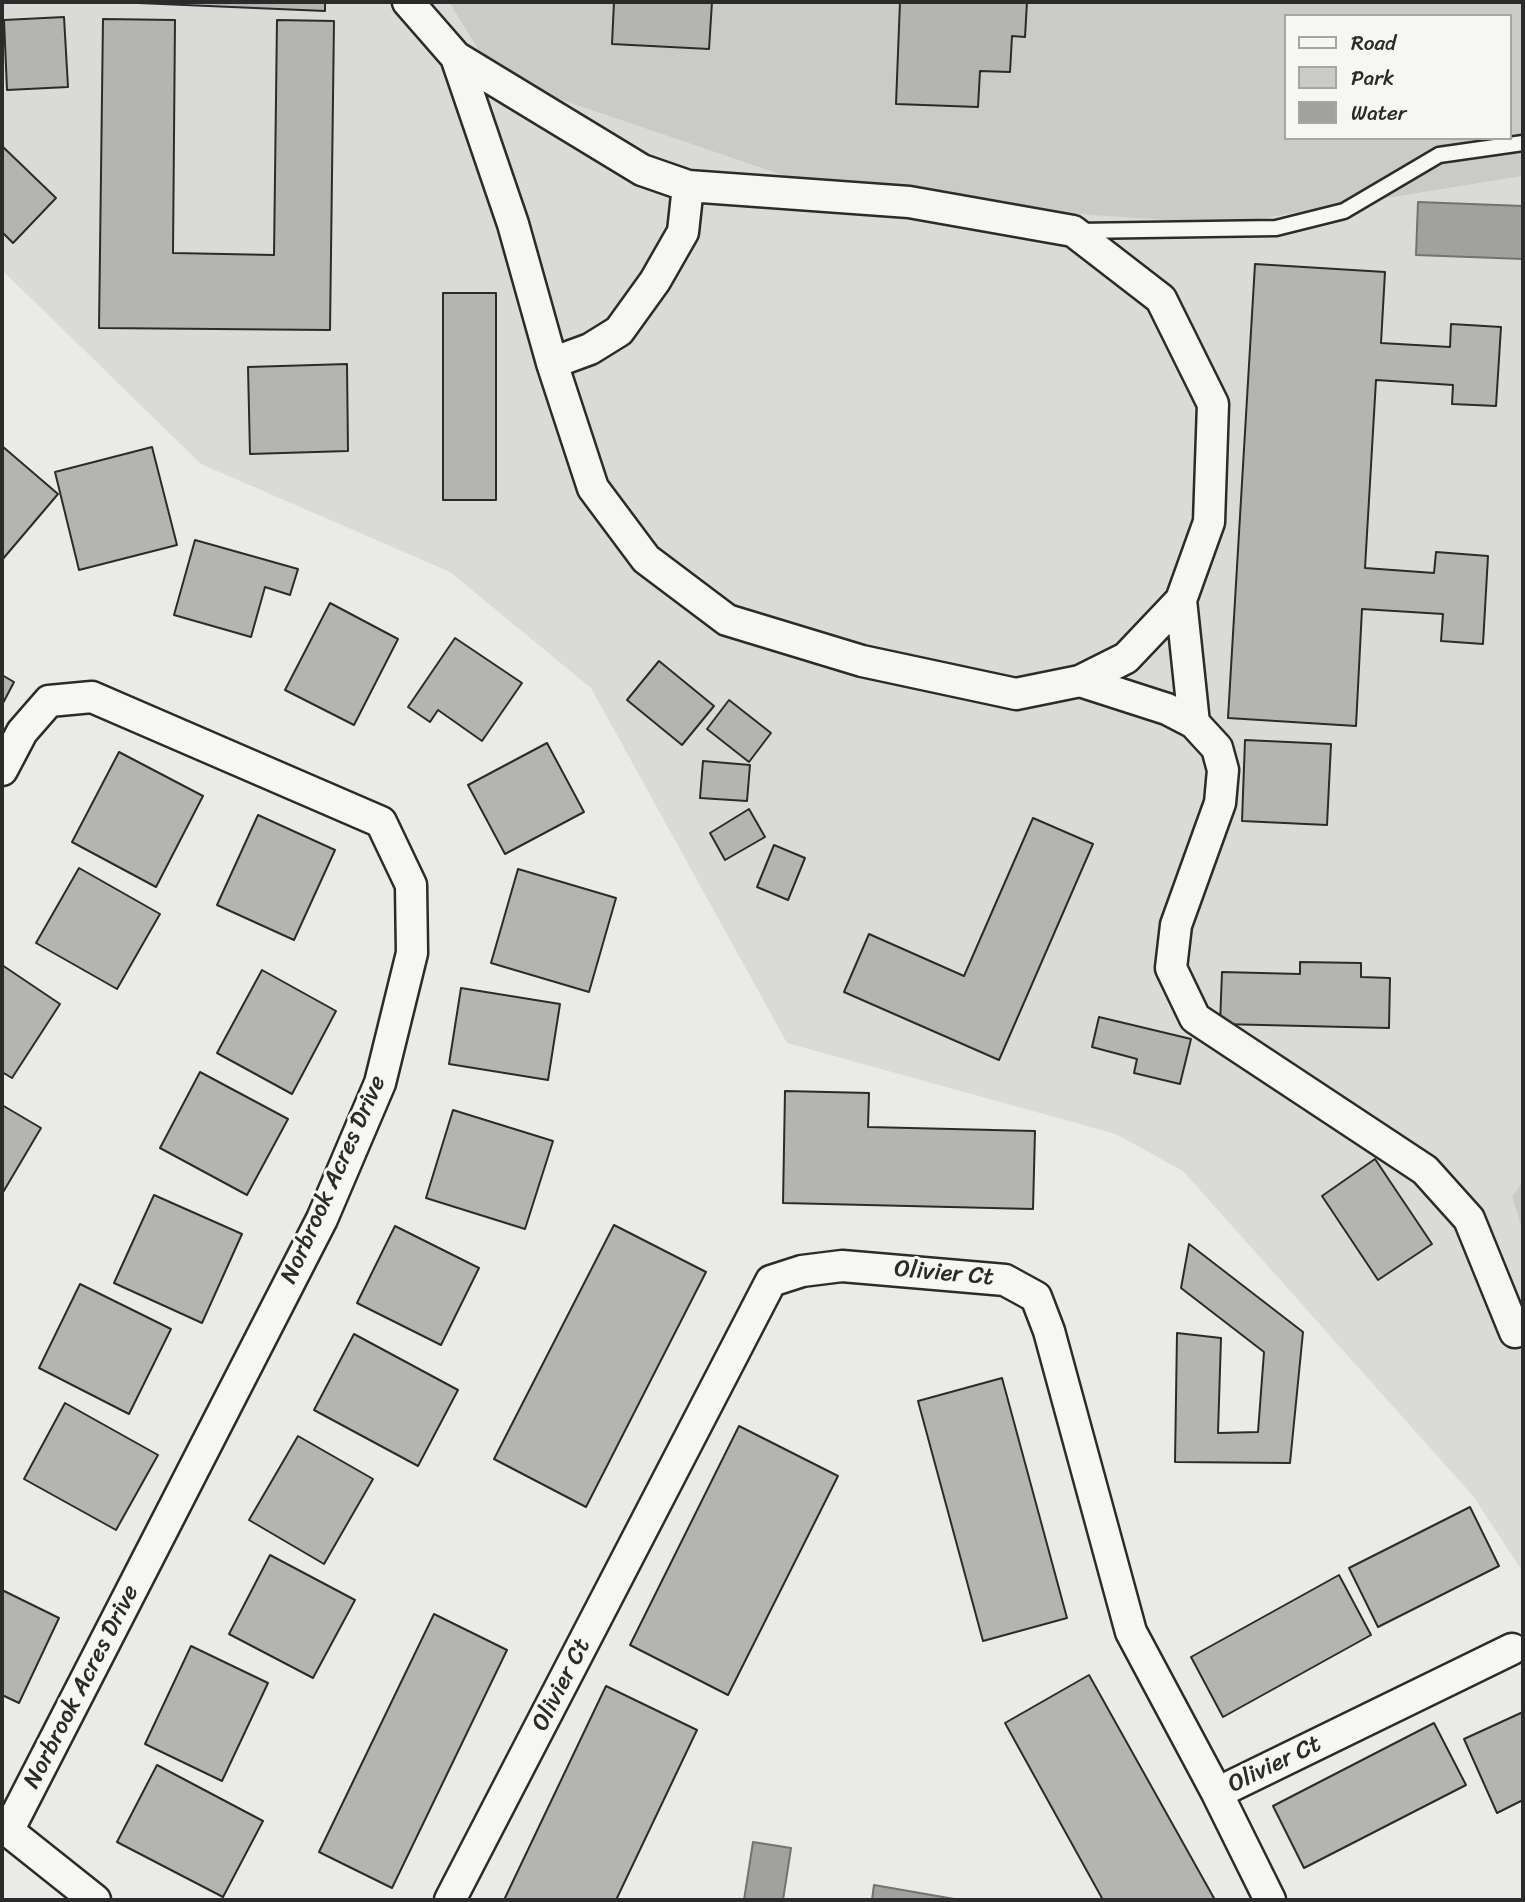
<!DOCTYPE html>
<style>
body{margin:0}
#map{position:relative;width:1525px;height:1902px;overflow:hidden;background:#eaeae6;font-family:Sriracha,sans-serif}
canvas{display:block}
.frame{position:absolute;inset:0;border:4px solid #2b2b2b;pointer-events:none}
.legend{position:absolute;left:1284px;top:14px;width:228px;height:126px;box-sizing:border-box;background:#f6f6f2;border:2px solid #a5a5a2;margin:0;padding:9px 12px;list-style:none;font-size:21px;color:#2b2b2b}
.legend li{display:flex;align-items:center;gap:14px;height:35px}
.legend b{width:35px;border:2px solid #a5a5a2}
</style>
<div id="map">
<canvas width="1525" height="1902"></canvas>
<div class="frame"></div>
<ul class="legend">
<li><b style="height:9px;background:#f6f6f2"></b>Road</li>
<li><b style="height:19px;background:#cacac7"></b>Park</li>
<li><b style="height:19px;background:#a1a19e"></b>Water</li>
</ul>
</div>
<script>
const context = document.querySelector('canvas').getContext('2d');
context.lineJoin = 'round';
function paint(path, color) { context.fillStyle = color; context.fill(path, 'evenodd'); }
function trace(path, color, width, dash) { context.strokeStyle = color; context.lineWidth = width; context.lineCap = dash ? 'butt' : 'round'; context.setLineDash(dash || []); context.stroke(path); }
function drawText(font, color, halo, rows, align = 'center') {
  context.font = font + ' Sriracha,sans-serif'; context.lineWidth = 6; context.setLineDash([]); context.textBaseline = 'middle'; context.strokeStyle = halo; context.fillStyle = color; for (const [text, x, y, turn = 0] of rows) {
    context.save(); context.translate(x, y); context.rotate((+turn || 0) * Math.PI / 180); context.textAlign = isNaN(turn) ? turn : align; if (halo) context.strokeText(text, 0, 0); context.fillText(text, 0, 0); context.restore();
  }
}
const built = new Path2D(`
 M2,2H449L495,77L1228,224L1523,176V1181L1512,1197L1523,1232V1572L1473,1496L1183,1171L1116,1134L787,1043L591,688L450,572L201,464L2,270Z`);
const green = new Path2D(`
 M449,2H1523V176L1228,224L853,199L495,77ZM1285,16H1509V138H1285Z
 M1523,1181V1232L1512,1197Z`);
const water = new Path2D(`
 M1418,202L1523,206V259L1416,255Z
 M753,1842L791,1848L783,1900H744Z
 M874,1885L960,1900H872Z`);
const building = new Path2D(`
 M115,2H325V11Z
 M614,2H712L709,49L612,44Z
 M900,2H1027L1025,37L1012,36L1010,72L980,71L978,107L896,104Z
 M64,17L68,87L7,90L4,20Z
 M103,19L175,20L173,253L274,255L277,20L334,21L330,330L99,328Z
 M2,146L56,198L13,243L2,232Z
 M1255,264L1385,272L1381,343L1450,347L1451,324L1501,327L1496,406L1452,404L1453,385L1376,380L1365,568L1434,573L1436,552L1488,556L1483,644L1441,641L1443,614L1362,609L1356,726L1228,718Z
 M443,293H496V500H443Z
 M347,364L348,451L250,454L248,367Z
 M2,446L58,494L2,560Z
 M152,447L177,545L79,570L55,472Z
 M195,540L298,569L290,595L265,587L251,637L174,615Z
 M330,603L398,639L354,725L285,690Z
 M455,638L522,683L482,741L438,710L430,722L408,707Z
 M659,661L714,706L682,745L627,700Z
 M2,675L14,682L2,705Z
 M729,700L771,733L749,762L707,729Z
 M1245,740L1331,744L1327,825L1242,821Z
 M547,743L584,812L505,854L468,785Z
 M119,752L203,796L156,887L72,842Z
 M703,761L750,765L747,801L700,798Z
 M749,809L765,837L725,860L710,833Z
 M258,815L335,850L294,940L217,905Z
 M1033,818L1093,844L999,1060L844,992L869,934L964,976Z
 M774,845L805,858L788,900L757,887Z
 M79,868L160,914L117,989L36,943Z
 M518,869L616,898L589,992L491,963Z
 M1300,962L1361,963V977L1390,978L1389,1028L1220,1024L1222,972L1300,974Z
 M2,965L60,1004L12,1078L2,1072Z
 M262,970L336,1011L292,1094L217,1053Z
 M461,988L560,1004L548,1080L449,1064Z
 M1099,1017L1191,1039L1180,1084L1134,1073L1137,1059L1092,1047Z
 M200,1072L288,1119L247,1195L160,1148Z
 M785,1091L869,1093L868,1127L1035,1131L1033,1209L783,1203Z
 M2,1105L41,1128L2,1194Z
 M453,1110L553,1141L525,1229L426,1198Z
 M1375,1159L1432,1244L1378,1280L1322,1196Z
 M154,1195L242,1234L202,1323L114,1283Z
 M614,1225L706,1272L586,1507L494,1459Z
 M395,1226L479,1268L441,1345L357,1303Z
 M1189,1244L1303,1332L1290,1463L1175,1462L1177,1333L1221,1338L1218,1433L1258,1432L1264,1352L1181,1288Z
 M80,1284L171,1329L129,1414L39,1368Z
 M354,1334L458,1390L418,1466L314,1410Z
 M1002,1378L1067,1618L983,1641L918,1401Z
 M65,1403L158,1455L116,1530L24,1479Z
 M739,1426L838,1476L728,1695L630,1645Z
 M298,1436L373,1479L324,1564L249,1520Z
 M1470,1507L1499,1566L1378,1627L1349,1568Z
 M270,1555L355,1600L313,1678L229,1634Z
 M1339,1575L1371,1635L1223,1717L1191,1657Z
 M2,1590L59,1618L19,1703L2,1695Z
 M434,1614L507,1650L392,1888L319,1852Z
 M191,1646L268,1683L222,1781L145,1744Z
 M1089,1675L1215,1900H1103L1005,1723Z
 M606,1686L697,1730L616,1900H504Z
 M1523,1712V1800L1497,1813L1464,1739Z
 M1434,1723L1466,1785L1304,1868L1273,1806Z
 M157,1765L263,1821L223,1897L117,1842Z`);
const lane = new Path2D(`
 M1078,231L1276,228L1344,211L1439,155L1523,143`);
const street = new Path2D(`
 M408,2L456,57L642,170L688,186L909,202L1073,231L1161,299L1213,404L1209,522L1181,600L1126,658L1080,681L1016,694L862,661L727,620L646,559L593,488L552,363L513,224L456,57
 M552,363L590,349L619,331L655,281L683,232L688,186
 M1181,600L1194,723
 M1080,681L1167,709L1194,723L1217,748L1223,770L1220,803L1176,925L1171,968L1195,1018L1425,1170L1469,1219L1515,1332
 M2,770L22,732L49,701L92,697L381,822L411,885L412,953L380,1083L322,1219L8,1831
 M1217,1793L1270,1900
 M2,1826L95,1900
 M450,1900L771,1281L802,1271L842,1266L1005,1280L1036,1297L1049,1331L1131,1632L1217,1793L1512,1649`);
const streetNames = [
 ["Norbrook Acres Drive",334,1180,-66],
 ["Olivier Ct",944,1274,5],
 ["Olivier Ct",562,1685,-63],
 ["Norbrook Acres Drive",82,1687,-63],
 ["Olivier Ct",1275,1765,-26]
];
paint(built, '#dadad6');
paint(green, '#cacac7');
paint(water, '#a1a19e');
trace(water, '#727270', 2);
paint(building, '#b4b4b1');
trace(building, '#2b2b2b', 2);
trace(lane, '#2b2b2b', 19);
trace(street, '#2b2b2b', 35);
trace(lane, '#f6f6f2', 14);
trace(street, '#f6f6f2', 30);
drawText('24px', '#2b2b2b', '#f6f6f2', streetNames);
</script>
